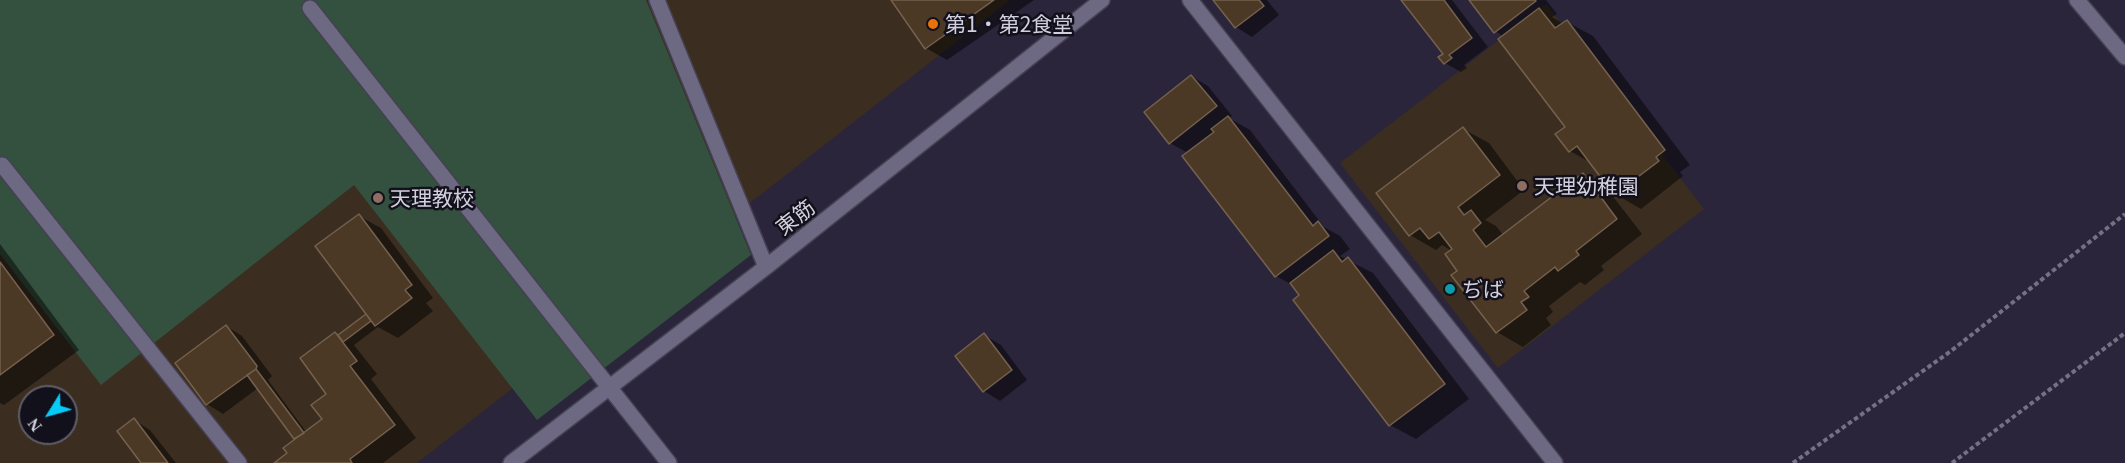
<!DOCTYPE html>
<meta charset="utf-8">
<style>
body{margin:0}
#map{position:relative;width:2125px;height:463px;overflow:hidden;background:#2a253b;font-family:Georgia,serif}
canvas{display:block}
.north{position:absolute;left:18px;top:385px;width:60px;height:60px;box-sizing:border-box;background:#12101a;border:2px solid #5f5d68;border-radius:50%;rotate:233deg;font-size:16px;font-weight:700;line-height:24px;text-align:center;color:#d2d0de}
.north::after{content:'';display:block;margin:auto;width:21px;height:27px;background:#05cbf9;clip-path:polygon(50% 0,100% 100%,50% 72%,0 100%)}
</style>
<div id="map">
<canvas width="2125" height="463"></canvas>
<div class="north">N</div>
</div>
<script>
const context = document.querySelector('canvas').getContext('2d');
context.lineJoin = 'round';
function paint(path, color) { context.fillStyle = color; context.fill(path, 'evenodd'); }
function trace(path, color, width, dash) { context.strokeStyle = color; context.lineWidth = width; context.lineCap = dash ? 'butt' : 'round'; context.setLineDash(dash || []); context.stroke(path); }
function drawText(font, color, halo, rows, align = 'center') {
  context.font = font + ' Georgia,"Noto Sans JP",serif'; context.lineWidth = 5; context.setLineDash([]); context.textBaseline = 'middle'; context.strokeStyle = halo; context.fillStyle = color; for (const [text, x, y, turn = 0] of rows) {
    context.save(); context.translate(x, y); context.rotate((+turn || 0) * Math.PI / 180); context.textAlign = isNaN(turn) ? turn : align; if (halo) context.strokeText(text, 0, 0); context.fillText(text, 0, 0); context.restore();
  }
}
const education = new Path2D(`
 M0,0H1010L417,463H0ZM30,397H66V433H30Z
 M1546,4L1704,209L1498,368L1340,163Z`);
const green = new Path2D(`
 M0,0H646L751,255L537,420L354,185L101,385L0,254Z`);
const shadow = new Path2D(`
 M892,0H1034L947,60L926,48Z
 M1215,0H1267L1279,15L1252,37L1236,27Z
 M1403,0H1452L1488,47L1464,65L1467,68L1461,72L1445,63V54Z
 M1471,0H1546L1557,14L1552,17L1564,24L1567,22L1593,36L1690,165L1680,172L1683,176L1641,209L1615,194L1593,164L1570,151L1567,127L1504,37L1495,31Z
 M1191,76L1208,86L1232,116L1229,118L1250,130L1324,227L1340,236L1350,249L1340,256L1373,273L1469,399L1416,439L1390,425L1296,287L1276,276L1188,153L1170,143Z
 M1463,129L1489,143L1524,190L1485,220L1496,226L1503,235L1583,175L1608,190L1642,234L1601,266L1604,270L1585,285L1580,282L1549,306L1553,312L1546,318L1551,325L1523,347L1497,332L1459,271L1452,251L1442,245L1436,250L1410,235L1378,193Z
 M359,216L381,228L433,298L426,303L433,311L398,338L378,327L354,345L377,374L371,379L416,438L383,463H276L289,453L297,440L258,388L223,414L207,404L177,363L226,326L242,336L272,376L268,380L307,433L324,420L335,334L339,336L366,316L372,319Z
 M0,244L79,350L4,405L0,403Z
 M984,335L1001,345L1027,380L1000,401L984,391Z
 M134,420L150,430L176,463H143Z`);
const building = new Path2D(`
 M891,0H994L925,49Z
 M1213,0H1259L1264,6L1235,28Z
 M1401,0H1444L1472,38L1449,55L1452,58L1444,64L1438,57L1443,54Z
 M1469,0H1535L1536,1L1494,33Z
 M1539,8L1555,28L1567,20L1665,150L1656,157L1659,161L1614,195L1577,146L1569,152L1555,134L1565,127L1498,39Z
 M1191,75L1217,106L1169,144L1144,112Z
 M1228,116L1313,226L1318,221L1329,236L1275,277L1182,156L1214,132L1211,129Z
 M1463,127L1500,175L1458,207L1464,215L1471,210L1481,223L1473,230L1486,247L1583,173L1617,219L1576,251L1579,255L1558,271L1555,267L1524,291L1529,297L1521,302L1527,310L1496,333L1451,275L1457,271L1445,254L1452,249L1439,232L1429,239L1420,228L1409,236L1376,193Z
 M359,214L412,285L405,290L412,298L375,326L315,246Z
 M1333,250L1342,262L1348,257L1445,384L1389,426L1293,300L1299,295L1290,283Z
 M0,262L54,335L0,375Z
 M366,314L371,321L343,342L338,335Z
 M226,325L257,366L256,369L206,405L175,363Z
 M335,332L357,361L350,366L395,425L350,459L352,463H274L287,453L283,448L322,419L311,405L326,394L300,358Z
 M984,333L1012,370L983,392L955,356Z
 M256,369L304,433L294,439L247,375Z
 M134,418L168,463H141L117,431Z`);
const path = new Path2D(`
 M1793,463L1951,351L2125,214
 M1952,463L2125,333`);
const minor = new Path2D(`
 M657,0L766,267
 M1190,0L1555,463
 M2077,0L2125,57
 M310,8L669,463
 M2,165L239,463
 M511,463L766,267L1102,0`);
const markers = [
 [933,24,6,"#e8710a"],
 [1522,186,6,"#8d6e63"],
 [378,198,6,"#8d6e63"],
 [1450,289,6,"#0f9aa8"]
];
const poiNames = [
 ["第1・第2食堂",945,24],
 ["天理幼稚園",1534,186],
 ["天理教校",390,198],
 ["ぢば",1462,289]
];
const streetNames = [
 ["東筋",795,217,-38]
];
paint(education, '#3b2e20');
paint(green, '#34503f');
paint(shadow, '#0007');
paint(building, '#4b3926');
trace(building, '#75614d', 1.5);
trace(minor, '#454053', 18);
trace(path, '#757183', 4, [4.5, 3]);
trace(minor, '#6e6983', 15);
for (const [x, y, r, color] of markers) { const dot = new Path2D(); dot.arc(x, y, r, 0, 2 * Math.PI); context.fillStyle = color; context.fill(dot); trace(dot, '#12101a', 2); }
drawText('21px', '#d2d0de', '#12101a', poiNames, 'left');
drawText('21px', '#d2d0de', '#12101a', streetNames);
</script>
